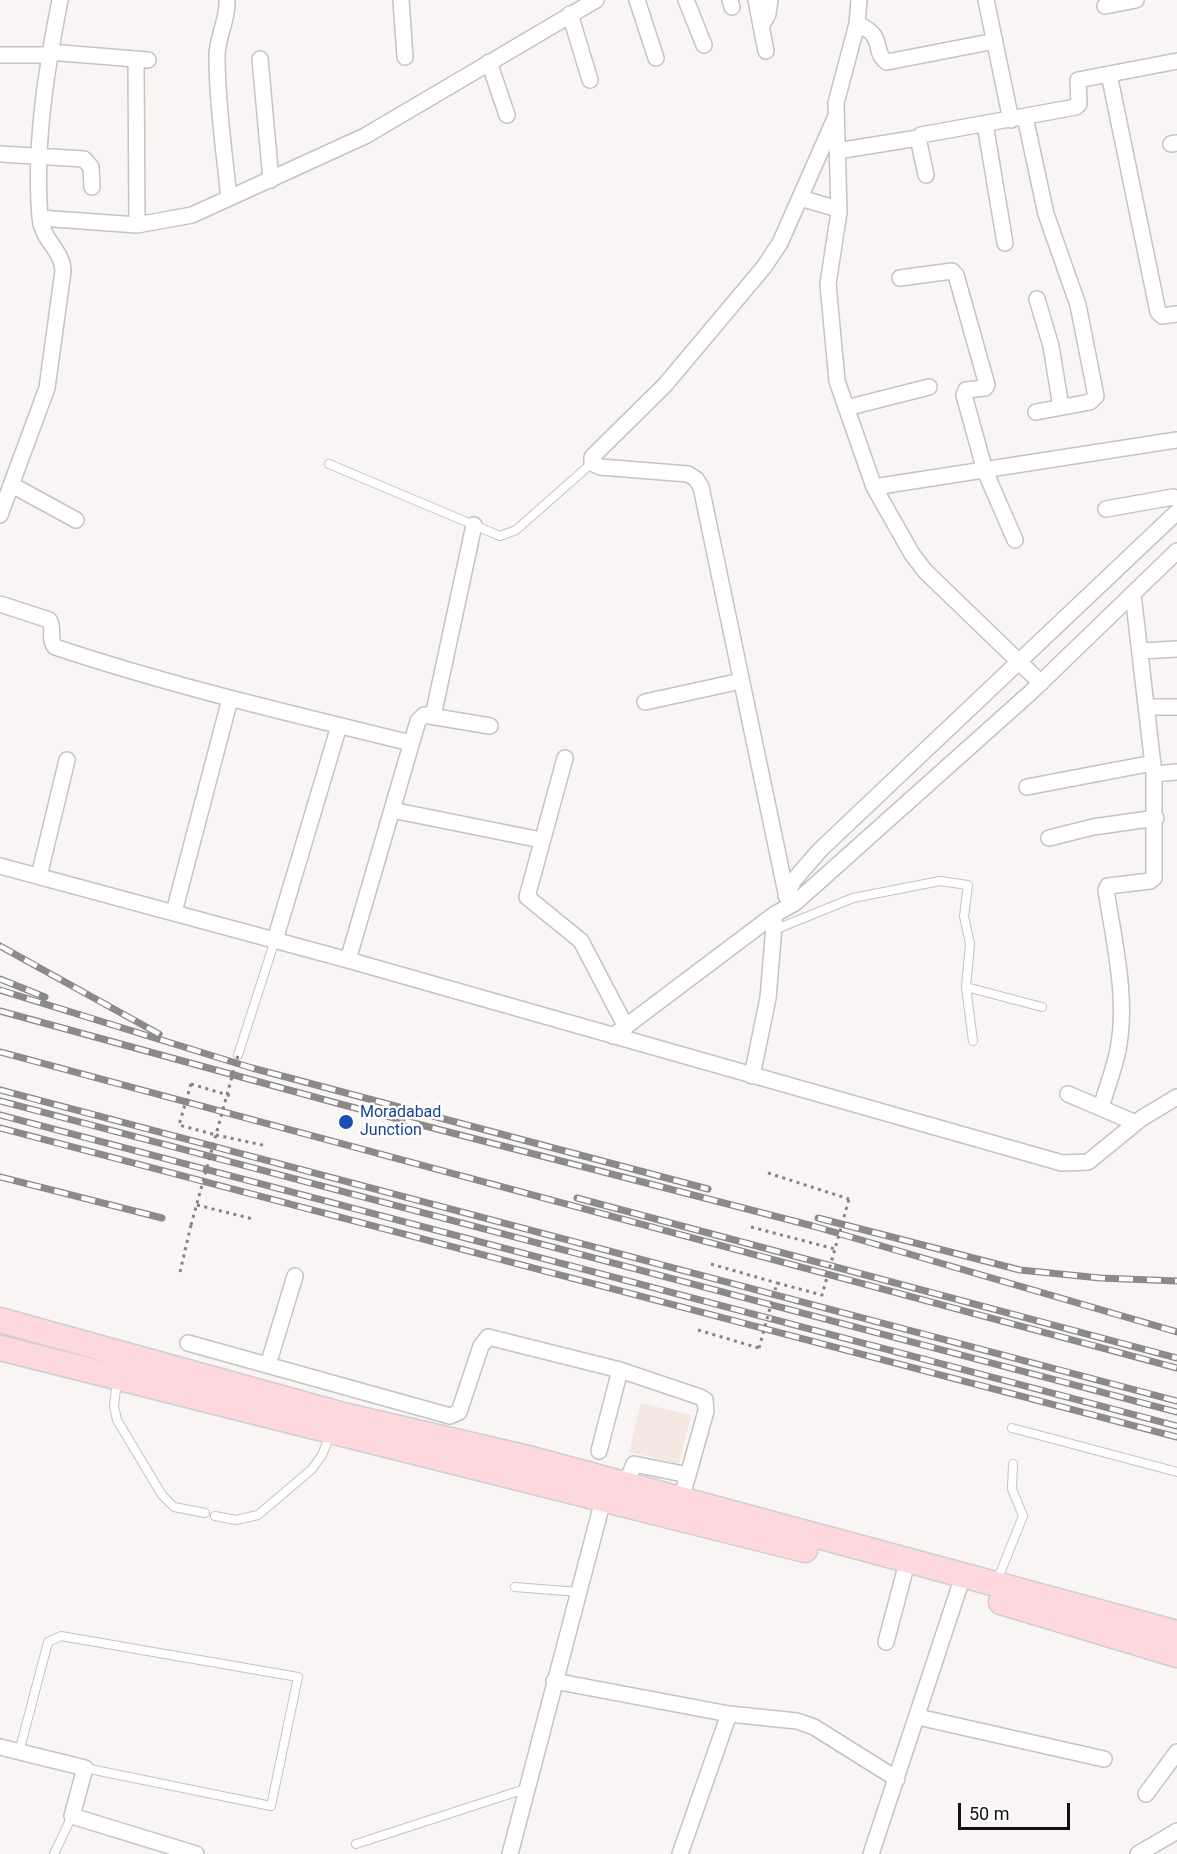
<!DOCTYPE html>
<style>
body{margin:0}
#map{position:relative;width:1177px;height:1854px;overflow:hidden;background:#f9f5f4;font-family:Roboto,sans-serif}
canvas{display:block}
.scale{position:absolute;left:958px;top:1803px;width:112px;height:27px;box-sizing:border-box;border:3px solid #121110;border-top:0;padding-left:8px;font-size:18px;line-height:21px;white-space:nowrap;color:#121110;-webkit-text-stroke:4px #fff;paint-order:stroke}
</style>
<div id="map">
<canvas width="1177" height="1854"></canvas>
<div class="scale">50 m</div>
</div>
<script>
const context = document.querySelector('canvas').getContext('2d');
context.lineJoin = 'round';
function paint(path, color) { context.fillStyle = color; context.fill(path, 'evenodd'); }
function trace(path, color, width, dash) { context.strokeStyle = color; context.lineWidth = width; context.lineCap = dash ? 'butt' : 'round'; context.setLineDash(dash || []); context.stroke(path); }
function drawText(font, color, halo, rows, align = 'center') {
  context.font = font + ' Roboto,sans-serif'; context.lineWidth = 5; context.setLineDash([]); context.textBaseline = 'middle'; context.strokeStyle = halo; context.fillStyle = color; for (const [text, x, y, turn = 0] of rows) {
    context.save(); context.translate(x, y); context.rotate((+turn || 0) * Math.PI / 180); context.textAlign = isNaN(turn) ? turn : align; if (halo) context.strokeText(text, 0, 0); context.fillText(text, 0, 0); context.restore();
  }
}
const built = new Path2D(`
 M641,1403L691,1415L679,1464L629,1452Z`);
const path = new Path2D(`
 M191,1084L231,1096
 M216,1135L267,1146
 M768,1173L849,1199
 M197,1205L253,1219
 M751,1227L835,1249
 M711,1264L777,1283
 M180,1272L191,1225
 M698,1330L759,1348`);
const service = new Path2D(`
 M329,464L500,536L516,530L592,463
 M774,930L853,898L940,881L968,885L964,916L970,944L966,987L973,1041
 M966,987L1042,1007
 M238,1055L275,940
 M117,1381L114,1406L117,1420L162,1495L174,1507L205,1513
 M1012,1428L1177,1472
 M215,1516L236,1520L258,1515L312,1469L322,1455L331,1433
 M997,1581L1023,1516L1012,1489L1013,1464
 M515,1587L578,1592
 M19,1752L48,1642L61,1636L298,1677L271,1806L85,1768
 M356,1844L525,1789
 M54,1854L72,1816`);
const minor = new Path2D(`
 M227,0C228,19 218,35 217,54C217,102 224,150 229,198
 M401,0L405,57
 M637,0L656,58
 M686,0L704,45
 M730,0L732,7
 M756,0L766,51
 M859,0L857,24L836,103L839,212L828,284L837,381L874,487L912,554L925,571L1041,683
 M986,0L1011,120
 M1105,6L1136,0
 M570,14L590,80
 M857,24C887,36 871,51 887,62L995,41
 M761,27L768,14L770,0
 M49,52L148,60
 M0,55H49
 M136,59L137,225
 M260,59L271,180
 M489,62L507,115
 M1109,74L1158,312L1162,316L1177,314
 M1025,117L1046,214L1078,305L1096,396L1090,402L1036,412
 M985,124L1005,243
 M1171,144L1177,143
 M837,151L918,138
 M0,154L84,159L91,167L92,187
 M926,175L918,138L921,135L1076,107L1079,104L1078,80L1177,61
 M800,198L838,209
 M40,218L137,225L192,215L365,136L596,0
 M900,278L952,271L956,275L987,385L985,388L966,390L964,395L985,471L1015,540
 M1037,299L1051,346L1061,407
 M846,408L929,387
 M12,485L76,520
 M874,487L1177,440
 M1106,509L1173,497L1177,499
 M0,515L47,388L63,271C63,251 42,240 40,218C34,146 46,71 60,0
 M0,604L49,620C55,628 48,639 55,647C172,686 292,714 411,743
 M1140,651L1177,649
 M645,702L741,681
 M1148,707H1177
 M433,716L474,525
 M565,758L527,897L581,941L626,1027
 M1154,774L1177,772
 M1027,787L1153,763
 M392,810L541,840
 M1049,838L1093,827L1156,818
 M0,866L348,960L1062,1163L1088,1162L1142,1118L1177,1097
 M39,876L67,760
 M786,893L701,487L696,479L688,474L600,467L592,463V457L665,385L764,267L780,243L836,116
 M786,896L794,880L820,850L1177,512
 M174,912L230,699
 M275,940L339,726
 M348,960L418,721L424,715L490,726
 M613,1036L775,914L795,903L1030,693L1177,551
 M752,1076L768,998L775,914
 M1068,1094L1136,1123
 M1101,1108C1106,1089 1114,1070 1118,1050C1128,998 1114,942 1106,890L1108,886L1150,881L1154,878V774L1133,594
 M188,1343L450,1416L459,1412L481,1346L488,1337L620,1370
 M268,1365L295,1276
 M599,1451L620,1370L700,1397L705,1400L706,1411L681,1500
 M626,1484L634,1464L688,1475
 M886,1642L904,1574
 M554,1681L729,1714L797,1721L814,1727L897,1779
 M918,1717L1104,1759
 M0,1747L85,1768L72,1816L196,1854
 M1146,1794L1177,1752
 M510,1854L603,1500
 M680,1854L729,1714
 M871,1854L963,1576
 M1138,1854L1177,1831`);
const primary = new Path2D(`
 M0,1320L347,1416L532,1459L1177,1633
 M0,1348L805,1550
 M1001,1602L1177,1655`);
const rail = new Path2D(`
 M0,946L159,1034
 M0,979L45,997
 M0,990L252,1068L708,1189
 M0,1011L340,1104L813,1226L1177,1332
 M0,1052L1177,1368
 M0,1090L1177,1401
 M0,1101L1177,1412
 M0,1115L1177,1426
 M0,1128L1177,1437
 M0,1177L162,1218
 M577,1198L1177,1358
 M818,1218L1020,1270L1100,1278L1177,1281`);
const pathBridge = new Path2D(`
 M191,1084L179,1125L216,1135
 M191,1225L238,1055
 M759,1348L777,1283L822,1295L849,1199`);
const markers = [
 [346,1122,8,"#1a4fb4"]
];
const transitNames = [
 ["Moradabad",360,1113],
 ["Junction",360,1131]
];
paint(built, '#f3e8e2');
trace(service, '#c6c3c1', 10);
trace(minor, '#c6c3c1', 18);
trace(primary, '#d0cfcf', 27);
trace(path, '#858281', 3, [3, 4.5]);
trace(service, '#fff', 8);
trace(minor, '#fff', 15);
trace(primary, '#fdd9dd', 24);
trace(rail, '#8c8a89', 7);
trace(rail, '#fff', 4.5, [14]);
trace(pathBridge, '#858281', 3, [3, 4.5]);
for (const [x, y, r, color] of markers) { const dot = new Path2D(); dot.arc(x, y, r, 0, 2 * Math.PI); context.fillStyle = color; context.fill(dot); trace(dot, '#fff', 2); }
drawText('16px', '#164399', '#fff', transitNames, 'left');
</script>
